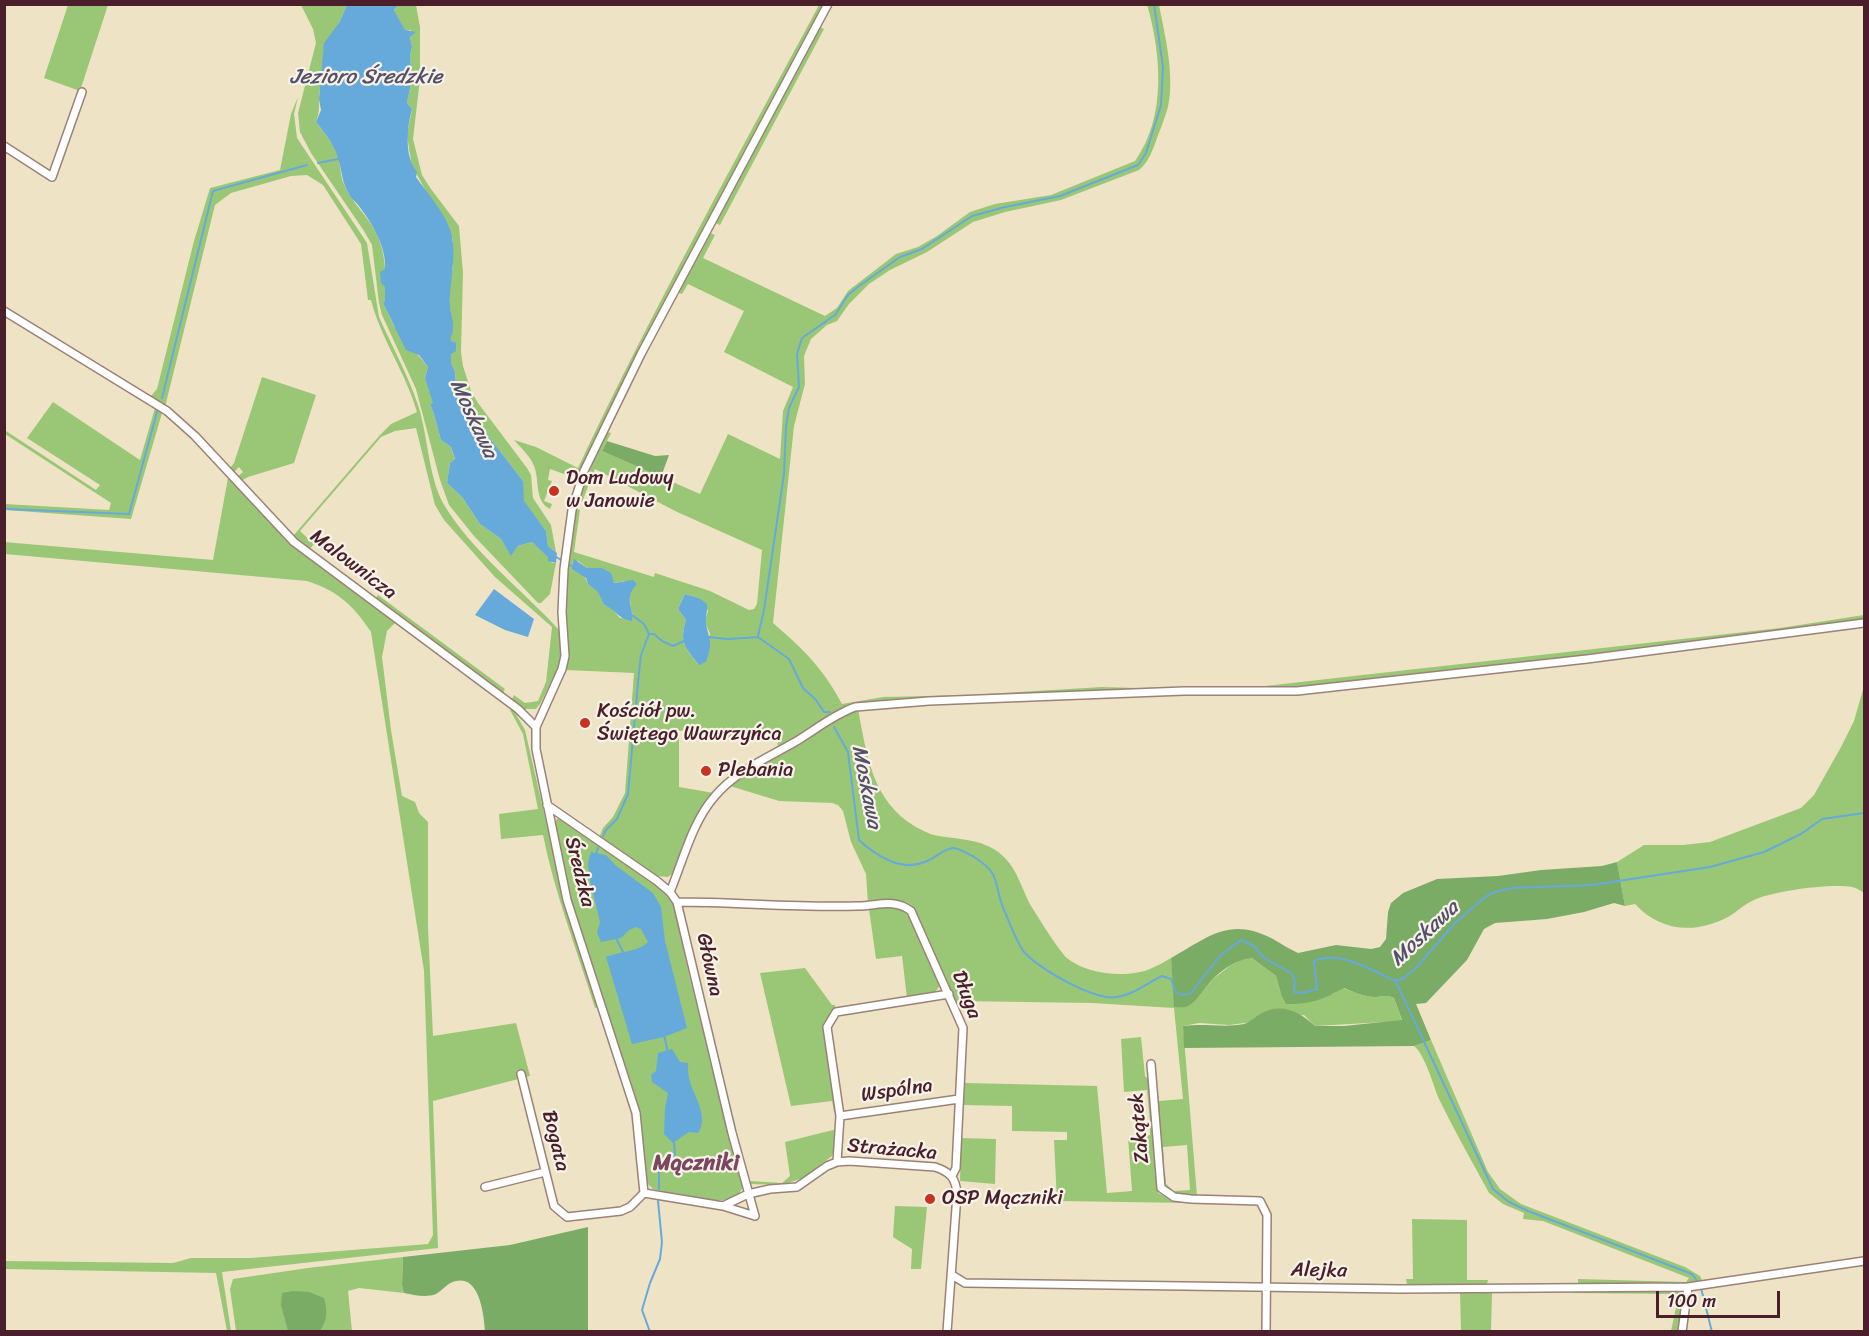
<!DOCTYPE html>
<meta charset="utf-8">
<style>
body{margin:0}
#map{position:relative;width:1869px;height:1336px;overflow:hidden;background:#efe3c6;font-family:Sriracha,sans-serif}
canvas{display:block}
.frame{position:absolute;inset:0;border:6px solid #4a1f2b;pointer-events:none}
.scale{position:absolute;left:1656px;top:1291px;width:124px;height:27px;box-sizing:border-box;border:3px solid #4a1f2b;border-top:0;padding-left:8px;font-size:18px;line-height:21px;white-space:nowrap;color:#4a1f2b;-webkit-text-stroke:4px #f7f3e8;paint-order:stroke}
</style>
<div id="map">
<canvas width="1869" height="1336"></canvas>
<div class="frame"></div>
<div class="scale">100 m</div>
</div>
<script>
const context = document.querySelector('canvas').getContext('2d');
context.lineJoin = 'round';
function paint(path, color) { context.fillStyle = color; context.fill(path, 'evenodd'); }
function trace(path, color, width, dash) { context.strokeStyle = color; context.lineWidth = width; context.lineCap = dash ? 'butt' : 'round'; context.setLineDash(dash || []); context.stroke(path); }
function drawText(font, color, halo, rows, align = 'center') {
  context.font = font + ' Sriracha,sans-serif'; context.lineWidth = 4.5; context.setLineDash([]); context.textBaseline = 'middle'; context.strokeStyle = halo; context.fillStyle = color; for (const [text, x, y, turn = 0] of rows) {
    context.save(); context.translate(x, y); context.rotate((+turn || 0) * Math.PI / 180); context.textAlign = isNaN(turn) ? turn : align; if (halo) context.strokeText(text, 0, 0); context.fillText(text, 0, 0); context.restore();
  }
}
const green = new Path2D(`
 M1147,4L1159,5C1165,35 1175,76 1168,107C1165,117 1161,128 1157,138C1153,149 1149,162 1139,170L1061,200L1005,212L973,222L927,252L890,270L869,284L849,304L837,321L827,325L811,339L804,356L805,384L794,426L773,623C803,649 823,668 842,704L883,697L969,695L1102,687L1138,688L1265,686L1780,628L1864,615V621L1685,645L1297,688L865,703L819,725L778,748L777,733L725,738L714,728L679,731V787L714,793L676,870L668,877L656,876L599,838L603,828L613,817L625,793L634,673L566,670C572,643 566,625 566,599C566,569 572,539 576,509L580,510L574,552L654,577L655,573L710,591L749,610L754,609L757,604L762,550L675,511L595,469L582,502L578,499L606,432L611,433L602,451L700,494L728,434L780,459L783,411L793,387L724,352L744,311L688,284L682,294L679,293L710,233L715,235L703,258L825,316L837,308L848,291L896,254L918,247L937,236L970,212L995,204L1051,195L1135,161C1167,116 1161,54 1147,4ZM577,560L587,568H602L614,583L625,581C631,592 629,604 633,616L620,618L611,608L604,605L598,591L588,584ZM685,594L699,598L708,611L705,621L710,634L698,664C685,647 679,643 686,620L678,609Z
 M68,5H108L80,91L44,78Z
 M301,5H347L339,23L320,88C318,100 321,110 316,122C325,133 333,144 338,157C341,166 340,176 344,184C350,200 363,211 372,226C387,250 386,274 385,301L383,303L394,326L428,367L425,378L434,403L430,404L433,411L441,440L451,447L455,460L450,463L447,483L462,497L480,524L501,539L511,555L518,546L532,542L549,557L552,563H556L550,594L541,603H538L474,536L449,505L440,480L416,389L382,315L379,303L372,245L364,231L311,153L300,132L298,113L316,43L313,29Z
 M398,5H416L420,27V79L413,139L422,175L431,189L459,226L463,273L461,352L463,366L471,391L478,403L527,468L531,475L533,498L551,525L556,552L548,546L546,531L523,501V481L480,425L456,388L455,372L451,362L450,335L453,328L450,309V281L453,267V240L412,166L407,136L412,109L407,103L412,79L410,55L412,47L410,36L411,30L405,31L394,10Z
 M819,5H824L623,382L578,479L550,469L548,480L552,481L544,501L552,504L550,509C534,501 540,481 534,466C531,457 521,448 514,440L536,447L578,468C652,310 737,158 819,5Z
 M820,27L824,29L720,225L716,223Z
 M298,97L294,114L297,138L367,243L379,317C392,346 408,375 418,405C428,435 428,475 443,503C469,549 525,592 561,632L560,664L540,704L536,709H524L512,699L514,695L525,703L538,701L546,682L552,627L495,577L444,520L435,505L416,428L395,431L381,437L300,531L314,544L309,550L293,536L380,435L391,424L417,412C406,373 381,339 371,300H368L361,244L323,185L307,175L291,176L231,193L215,205L165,407L150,397L157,389L194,241L210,188L280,170L291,114Z
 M4,317L6,431L96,490L100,485L27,438L53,402L140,460L155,408L162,413L131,519L5,510V504L109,510L111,503L5,434Z
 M262,377L316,395L294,463L248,477L241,481L237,477L243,472L239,467L233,473L230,468L234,463Z
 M228,478L293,545L395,623L387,631L382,657L391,730L402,796L415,802L419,813L428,822V928L433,1036L516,1023L530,1076L433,1101L438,1248L222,1272L231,1331H227L216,1273L5,1269V1261L173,1263L191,1258H251L428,1244L433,1235L424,971L371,632C353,605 338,591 307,581L5,554L4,542L213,560Z
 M378,595L505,689L503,693L376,598Z
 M1864,686V893C1861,891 1857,888 1852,887C1832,883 1770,891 1752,901C1743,905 1737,912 1728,917C1695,934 1661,932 1635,904L1625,906L1617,862L1644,845H1683L1710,842L1801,808L1814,795L1841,747L1854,721Z
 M513,709L525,730L564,900L599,1007L595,1008C577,950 555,895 543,835L501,839L499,814L538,809L523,734L510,710Z
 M858,709C867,756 872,801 916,827C927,833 934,836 946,837C967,840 989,841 1005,858C1018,871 1022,890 1031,906C1038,917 1059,951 1067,958C1087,975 1127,978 1150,969C1157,966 1164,962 1171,958L1175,1007L1199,996L1213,979L1231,965L1244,958H1252L1276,976L1281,994H1333L1343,988C1353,992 1363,996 1374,997C1382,997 1386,994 1394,998L1402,1021L1315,1026L1304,1015L1229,1025L1199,1023L1183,1026L1197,1196L1174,1194L1164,1185L1163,1172H1165L1166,1184L1174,1191L1190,1190L1187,1145L1163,1147L1164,1162H1162L1156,1096H1159V1101L1183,1099L1174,1008L1092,1003L956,1001L913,906C901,896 883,901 868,903L866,874L851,842L843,811L838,805L832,803L779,801L730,786L753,768L845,713Z
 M557,819H561L653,881L667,895L674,906L690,979L743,1186C735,1214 673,1194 653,1189L647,1183L637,1101L571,900L554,823Z
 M882,906C895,907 903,908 910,918L940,983C937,998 920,996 907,998L902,956L876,959L869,909Z
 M805,968L832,1005H835V1008L823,1024L837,1112H834L832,1101L791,1106L760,973Z
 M1141,1037L1145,1076L1149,1080L1152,1122H1150L1147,1090L1124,1092L1121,1039Z
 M1431,1040L1488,1172L1500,1189L1521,1204L1685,1267L1700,1276L1703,1282L1687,1284L1578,1286V1279L1686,1282L1689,1278L1543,1221L1523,1219L1524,1213L1503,1204L1489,1193C1473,1163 1455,1132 1440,1101C1433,1086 1426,1056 1414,1046Z
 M965,1083L1097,1086L1107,1193L1132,1191L1128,1137L1150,1135V1128H1153L1158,1193L1174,1200L1191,1203L1057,1201L1054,1140H1067V1132L1012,1131V1106L963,1105Z
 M837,1129L835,1147L832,1156L803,1178L782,1185L751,1184L750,1181L782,1183L790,1176L785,1142Z
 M961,1138L996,1139L995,1184L960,1181Z
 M895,1206L927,1207L921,1269H911L912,1249L893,1237Z
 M1412,1219L1467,1220V1280H1488L1487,1284H1407L1406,1279H1413Z
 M403,1257L402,1285L404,1293L359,1288L348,1291L352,1331H236L230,1289L233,1279L308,1268Z
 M1573,1291H1683L1679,1331H1671L1679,1294L1571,1293Z
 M1460,1292L1492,1293L1491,1331H1461Z`);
const forest = new Path2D(`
 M607,441L655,456L669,455L661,477L602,451Z
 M1617,862L1625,906L1614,903L1584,912L1547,919L1495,923L1484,929L1467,960L1426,1003L1416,1004L1431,1040L1414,1046L1184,1048L1183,1026C1203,1023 1225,1028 1244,1024C1251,1022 1257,1015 1264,1012C1284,1003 1301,1013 1315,1026H1344L1402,1020L1394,998C1386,994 1382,997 1373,997C1363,996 1353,992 1344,988C1325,999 1308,1005 1286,1004L1281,994L1276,976L1252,958C1237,959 1221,970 1211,981C1204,989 1198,1000 1188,1006C1185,1008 1178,1007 1174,1007L1171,958C1209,937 1229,916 1273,939C1282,944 1289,949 1298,953L1336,945L1371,949L1380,947L1386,939L1388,912L1391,903L1403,893L1437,879L1498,876L1541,870L1602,866Z
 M588,1227V1331H485C484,1316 480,1275 456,1281C448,1282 443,1290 436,1294C426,1298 414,1295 404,1293L402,1285L403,1257L510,1245Z
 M293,1291L309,1292L324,1298C328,1313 327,1319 320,1331H288L281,1305L282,1293Z`);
const water = new Path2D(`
 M347,5H398L394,10L405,30L416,32L410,37L412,47L410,55L412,79L407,103L412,109C407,128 404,156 417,172L416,177C427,193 442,209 449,227C459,251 449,280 450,305C450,313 454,320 453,328C453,334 450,335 451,341L456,343V351L451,354V362L455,372L456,388L480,425L523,481L524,501L546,531L548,546L557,553L556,563L548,561V557L532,542L518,546L511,556L501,539L480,524L462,497L447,483L450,463L455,459L451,447L441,440L433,411L430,404L433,403L425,378L428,367L419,355L406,350L383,303L385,301V287L381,283L380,272L385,269C387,248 371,221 358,205C355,201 351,199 349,194C342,183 342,171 338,158C334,145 325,133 316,122L321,110L319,99L324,43L339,23Z
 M574,559L587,568H602L611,573L614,583L633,580L637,584C623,599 634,605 632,621C615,617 618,611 604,605L598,592L588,584L586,578L572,569Z
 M494,589L534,619L528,637L505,630L475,615Z
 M685,594L699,598L707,604C708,610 705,618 706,623C710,644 713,641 706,662L699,665C685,647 679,643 686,620L678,609Z
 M591,852L606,855L615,865L653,893L661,907L665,941L687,1028L664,1037L632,1044L606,957C618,952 640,951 648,942L641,929L636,927L629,930L621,938L601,942L597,933L600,922L590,881L588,863Z
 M672,1049L680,1062L688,1063C688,1069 688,1076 690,1082C695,1098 709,1117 698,1133L689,1132L673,1143L664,1134L665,1108L668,1093L652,1082L651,1075L656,1071L658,1053Z`);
const stream = new Path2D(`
 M318,163L338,159
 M162,398L213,191L307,165
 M7,509L129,514L157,412
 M556,557L575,568
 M632,615L644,624L649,634H654L662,641L673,646L684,641
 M758,636L764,610L784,474L786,427L789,408L799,387L797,354L802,338L835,315L848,295L859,286L900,257L922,249L972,216L1005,207L1060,196L1138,165L1146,153L1161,105L1163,67L1154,4
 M708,637L728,639L758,637L789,659L803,688L816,700L824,712H830
 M834,727L848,752L859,840C876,856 902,872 925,862C935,859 943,848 954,848C958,848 970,855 974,857C1003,875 993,885 1004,910C1009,921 1017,943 1024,952C1040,969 1094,1001 1117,997C1133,995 1147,983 1162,976L1171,979L1176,992L1181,995L1190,994L1221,955L1241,940L1254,946L1264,958L1291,973L1295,981L1294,992L1302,993L1317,989L1314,961C1339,950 1372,970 1395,981L1404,978L1416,968L1455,923L1485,897L1495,892L1512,888L1592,885L1710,867L1764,852L1801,834L1822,819L1864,813
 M603,836L606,830L617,819L628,794L639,672L641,655L649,634
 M596,854L598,848
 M616,938L623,952
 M1396,982L1493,1189L1509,1202L1528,1211L1692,1274L1698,1282
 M664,1035L668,1053
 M659,1189V1168L665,1161L675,1155L674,1142
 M1701,1288L1712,1332
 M650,1332L642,1310L650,1283L660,1259L662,1242L658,1201`);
const minor = new Path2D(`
 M4,146L52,177L82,92
 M4,311L167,411L195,436L294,542L518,709L536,727
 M547,805L657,881L670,892L677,902L732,1133L755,1216
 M670,892C683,861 692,822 715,796C736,771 767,758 795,742C815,730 833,715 855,707L929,701L1184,691H1297L1587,659L1864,623
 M677,902C738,902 797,908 858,906C877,906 894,898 911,911L963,1028L956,1168L952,1176
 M1151,1064L1161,1188L1174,1197L1191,1199L1260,1201L1267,1215L1266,1332
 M521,1074L554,1206L567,1217L621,1211L630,1207L644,1193L723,1206L748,1194L770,1189L797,1187L827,1166L837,1162L849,1161L935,1167C950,1172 956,1178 957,1194L947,1332
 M840,1116L959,1099
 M837,1162L840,1116L827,1027L836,1012L949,994
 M485,1187L545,1172
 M644,1193L636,1113L567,900L536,749V727L562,669L565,656L562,612L564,569L572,510L584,471L641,354L828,4
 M723,1206L755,1216
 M952,1275L965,1283L1400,1289L1688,1287L1864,1261
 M1682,1332L1688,1287`);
const markers = [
 [554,491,6,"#c8321e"],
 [585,723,6,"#c8321e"],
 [706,771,6,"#c8321e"],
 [930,1199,6,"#c8321e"]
];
const poiNames = [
 ["Dom Ludowy",566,479],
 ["w Janowie",566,502],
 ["Kościół pw.",597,712],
 ["Świętego Wawrzyńca",597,735],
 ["Plebania",718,771],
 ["OSP Mączniki",942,1199]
];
const streetNames = [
 ["Malownicza",353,565,37],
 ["Średzka",579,872,76],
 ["Główna",709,965,78],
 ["Długa",966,995,69],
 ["Wspólna",897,1091,-8],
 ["Zakątek",1140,1128,-95],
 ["Bogata",555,1141,76],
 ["Strażacka",892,1150,5],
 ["Alejka",1319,1271,1]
];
const waterNames = [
 ["Jezioro Średzkie",366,78],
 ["Moskawa",473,419,65],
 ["Moskawa",866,787,79],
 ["Moskawa",1425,934,-43]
];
const quarterNames = [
 ["Mączniki",696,1164]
];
paint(green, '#9ac775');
paint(forest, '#7bac66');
paint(water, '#66aadb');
trace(stream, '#66aadb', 2);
trace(minor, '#9c8178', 10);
trace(minor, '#fff', 7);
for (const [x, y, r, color] of markers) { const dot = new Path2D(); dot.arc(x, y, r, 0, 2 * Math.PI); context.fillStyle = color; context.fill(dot); trace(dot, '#f7f3e8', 2); }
drawText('20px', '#4a1f2b', '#f7f3e8', poiNames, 'left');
drawText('20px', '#4a1f2b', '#f7f3e8', streetNames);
drawText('italic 21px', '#545069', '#f7f3e8', waterNames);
drawText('bold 22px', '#7b4760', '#f7f3e8', quarterNames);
</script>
